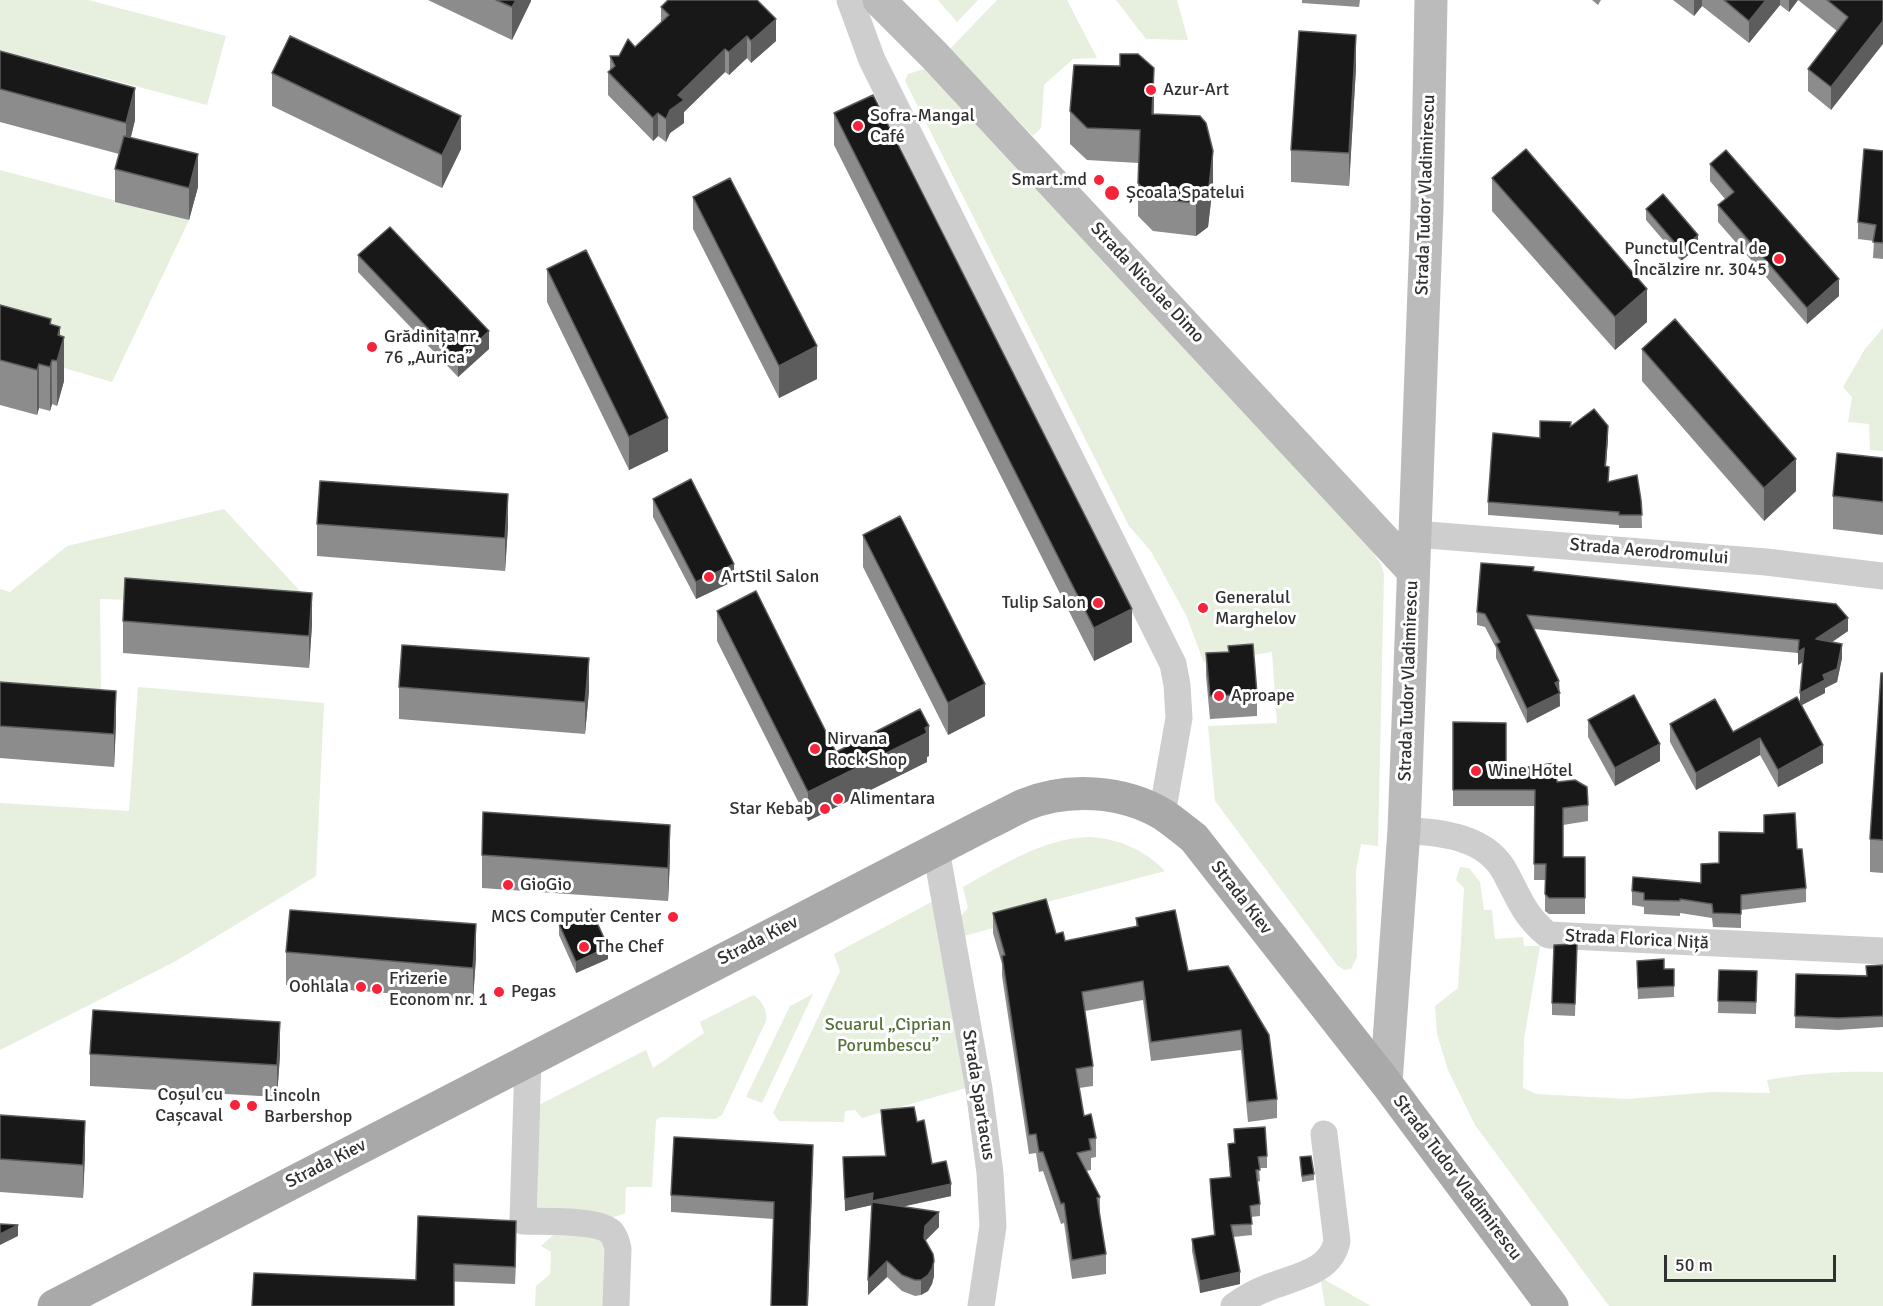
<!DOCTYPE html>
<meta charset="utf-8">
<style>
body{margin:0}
#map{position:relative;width:1883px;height:1306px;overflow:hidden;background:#fff;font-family:Signika,sans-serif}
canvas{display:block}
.scale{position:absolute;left:1664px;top:1255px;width:172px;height:27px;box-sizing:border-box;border:3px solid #313131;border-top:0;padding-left:8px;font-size:18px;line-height:21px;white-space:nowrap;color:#313131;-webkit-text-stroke:4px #fff;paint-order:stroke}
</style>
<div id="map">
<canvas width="1883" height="1306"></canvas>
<div class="scale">50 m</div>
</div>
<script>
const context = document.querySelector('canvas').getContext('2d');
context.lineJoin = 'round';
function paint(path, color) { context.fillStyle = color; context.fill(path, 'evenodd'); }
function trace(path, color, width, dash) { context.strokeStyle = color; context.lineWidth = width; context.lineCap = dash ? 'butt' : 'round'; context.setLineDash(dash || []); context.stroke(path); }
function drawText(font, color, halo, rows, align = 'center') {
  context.font = font + ' Signika,sans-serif'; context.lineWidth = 6; context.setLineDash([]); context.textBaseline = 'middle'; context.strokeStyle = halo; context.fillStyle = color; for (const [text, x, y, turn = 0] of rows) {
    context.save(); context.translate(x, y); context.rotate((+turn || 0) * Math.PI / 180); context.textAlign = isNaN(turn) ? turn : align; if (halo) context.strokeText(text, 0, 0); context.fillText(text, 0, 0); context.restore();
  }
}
const green = new Path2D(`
 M0,0H88L226,36L207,105L0,50Z
 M938,0H978L957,22Z
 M997,0H1067L1097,58L1073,59L1044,85L1041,128L1033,136L949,50Z
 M1116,0H1177L1188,40L1146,39Z
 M924,69L929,71L1372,551L1381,564L1384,574L1378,846L1361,844L1356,871L1357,957L1351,969L1344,970L1337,965L1215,801L1208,726L1277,723L1272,652L1204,663L1186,615L1158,564L1150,550L1129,526L905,81L908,74Z
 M0,170L189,220L112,382L0,349Z
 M1883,328V451L1870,450L1869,424L1848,422L1852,397L1843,387L1865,349Z
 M224,509L314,606L100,599L101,689L0,687V589L10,592L67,546Z
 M138,687L324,703L316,876L176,961L0,1050V803L129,811Z
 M1090,837C1119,839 1145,850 1165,871L1013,911L1015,922L964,936L960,917L968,908L963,887C1003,865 1043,838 1090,837Z
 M1460,867L1469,868L1480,882L1484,910H1492L1495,939L1523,937L1524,946H1540L1524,1039L1523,1088L1536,1094L1627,1099L1712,1092L1770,1093L1767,1080C1805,1073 1844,1071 1883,1072V1306H1609L1475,1125L1448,1070L1437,1034L1435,1006L1458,988L1464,888L1456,880Z
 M939,898L966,1088L862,1118L855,1110L845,1111L844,1122L779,1121L773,1113L840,971L834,954Z
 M813,994L762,1103L746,1097L790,1006Z
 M753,995C762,999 768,1012 766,1021L722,1115L715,1119L661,1117L656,1120L652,1187H626L625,1213L612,1218L537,1210L539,1105L646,1050L653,1068L704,1033L700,1022Z
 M559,1230L604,1232L611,1306H535L536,1286L550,1274L551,1252L541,1246Z
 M1320,1277L1371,1306H1325Z`);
const street = new Path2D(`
 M850,0L872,60L1173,664L1177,685L1179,718L1162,814
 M1415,534L1766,562L1883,576
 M1404,830C1442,833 1487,836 1506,874C1520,900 1524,915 1548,935L1883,951
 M936,850L979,1089L990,1173L993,1226L981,1306
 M528,1061L523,1221C543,1222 597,1219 611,1232C615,1237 617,1243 618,1249L616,1306
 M1234,1306C1244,1299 1256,1292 1267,1288C1293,1277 1331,1273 1337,1241L1324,1134`);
const secondary = new Path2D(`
 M879,0L934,55L1412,570
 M1386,1083L1404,830L1427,208L1431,0`);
const primary = new Path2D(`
 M54,1306L986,824C999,818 1011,811 1024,805C1067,787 1123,790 1164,815C1174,822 1184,830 1194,838L1386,1083L1552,1306`);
const wall = new Path2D(`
 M428,0H531V1L512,40Z
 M1302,0H1360L1359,7L1302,3Z
 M1592,0H1601L1598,5Z
 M1673,0H1883L1831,110L1808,91V69L1837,31L1798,0L1789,12L1780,5L1749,43L1702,6L1694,16Z
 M661,7L776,41L751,63L747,58L729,75L725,72L684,112V123L670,133L666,142L658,136L653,141L608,95V72L610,70V56H619L635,47L661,22Z
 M0,51L135,120L131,137L198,187L189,220L115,202V169L119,154L0,122Z
 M1356,68L1349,186L1291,182V150Z
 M272,73L461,149L442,188L272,106Z
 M1154,100V114L1213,184L1208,227L1196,236L1153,231L1138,216V163L1087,160L1070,144V111Z
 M834,113L1132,642L1094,661L834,145Z
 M1883,151V259L1873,258L1874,241L1858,239V222Z
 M1710,164L1839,296L1807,324L1718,222V205L1725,199L1710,181Z
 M1492,178L1647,322L1615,350L1492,211Z
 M693,197L817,379L779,398L693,229Z
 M1646,209L1698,247L1681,261L1646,220Z
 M358,255L489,349L458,377L358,272Z
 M547,269L668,451L629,470L547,302Z
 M0,305L51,325L60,336L64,381L57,406L52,404L50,411L39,408L37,415L0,405Z
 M1642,349L1796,491L1764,521L1642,381Z
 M1571,427L1608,438L1606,466L1609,481L1641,500L1642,528H1619V525L1488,515V502L1540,438Z
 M1883,458V535L1833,529V496Z
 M653,499L734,581L696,599L653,517Z
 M317,524L508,527L505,571L317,556Z
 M863,535L985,716L948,735L863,567Z
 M1534,571L1848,631L1832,642L1842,658L1837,682L1825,688V693L1802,705L1823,763L1778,787L1760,755L1696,790L1670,742V724L1733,732L1800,702L1803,662L1798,665V653L1534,629L1559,681L1560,706L1527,723L1496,658V648L1485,627L1477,625V612Z
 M717,611L836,752L929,756L927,757V762L808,821L717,641Z
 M123,621L312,625L309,668L123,653Z
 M1228,652L1257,694V716L1210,719L1206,676V653Z
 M1883,673V873L1870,872V839Z
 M0,682L116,724L114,767L0,758Z
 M399,687L589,691L585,734L399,719Z
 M1588,720L1660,761L1615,786L1588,737Z
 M1453,722L1506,770L1557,782L1588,805V821L1563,825V857H1585V914H1549L1545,911V880H1534L1535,806H1453Z
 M1797,849L1806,888V902L1741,910V928L1713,927L1712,918L1680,913V916L1644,914V907L1632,905V891L1701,883L1719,863Z
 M482,855L670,858L668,901L482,888Z
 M993,913L1056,934L1065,941L1136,927V918L1188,971L1228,966L1277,1099V1118L1248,1122L1241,1050L1151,1061L1143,1000L1085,1011L1093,1066V1086L1079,1088L1084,1116L1096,1138V1157L1091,1158V1170L1086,1171L1100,1197V1217L1106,1254V1274L1072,1279L1064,1223L1061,1224L1043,1171L1039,1172L1036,1153L1029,1154L1002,976V964L993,933Z
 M559,924L608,959L576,973L559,935Z
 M1577,944L1575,1016L1552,1015V1003Z
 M286,952L476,957L473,1000L286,985Z
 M1637,961L1664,969H1674V997L1638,999Z
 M1883,965V1027L1838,1030L1795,1028L1796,974L1866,975V966Z
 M1719,970L1757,971L1756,1014L1718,1013Z
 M90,1054L280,1055L277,1097L90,1086Z
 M881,1110L917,1122L932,1164L951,1196L902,1207L939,1227L926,1240L934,1276L932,1284L928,1291L921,1295L915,1296L902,1291L887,1277L868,1295L872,1205L845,1211L843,1157L885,1156L881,1121Z
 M0,1115L85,1154L83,1198L0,1192Z
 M1234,1129L1267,1156V1168H1259L1260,1181L1257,1182L1260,1204V1216L1251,1217L1252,1235L1233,1237L1240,1284L1200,1293L1192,1251V1239L1214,1235L1210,1190V1179L1230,1177L1228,1144H1234Z
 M1300,1157L1314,1174V1180L1302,1182Z
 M813,1162L808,1306H771L774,1219L671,1212V1195Z
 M516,1238L515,1284L416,1280Z`);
const shadedWall = new Path2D(`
 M516,0H531V1L512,40V7Z
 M1694,0H1702V6L1694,16Z
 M1766,0H1780V5L1749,43V21Z
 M1789,0H1798L1789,12Z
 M776,19V41L751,63V41Z
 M1883,21V44L1831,110V87Z
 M1356,35V68L1349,186V153Z
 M747,36V58L729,75V52Z
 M725,49V72L684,112V123L670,133L666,142V119L678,95Z
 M1154,68V100L1152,146V114Z
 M135,88V120L126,156V123Z
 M658,113V136L653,141V118Z
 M461,116V149L442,188V155Z
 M1213,151V184L1208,227L1196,236V203Z
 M198,154V187L189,220V188Z
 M1698,235V247L1681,261V250Z
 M1839,279V296L1807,324V308Z
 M1647,289V322L1615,350V317Z
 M51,319L52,404L50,411V324Z
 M60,327V349L64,337V381L57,406V361L58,335Z
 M489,331V349L458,377V360Z
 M817,346V379L779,398V366Z
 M39,364V408L37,415V370Z
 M668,418V451L629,470V437Z
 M1608,426V438L1605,479V466Z
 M1796,459V491L1764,521V488Z
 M508,494V527L505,571V538Z
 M734,564V581L696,599V582Z
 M312,593V625L309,668V636Z
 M1132,609V642L1094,661V628Z
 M1848,618V631L1816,653V639Z
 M1842,644V658L1837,682L1825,688V693L1800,706V693L1823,675Z
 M1804,648V661L1798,665V652Z
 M589,658V691L585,734V702Z
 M1559,681L1560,706L1527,723V709L1555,683Z
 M985,684V716L948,735V703Z
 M116,691V724L114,767V734Z
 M929,726V756L927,757V762L808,821V792Z
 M1760,738V755L1696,790V773Z
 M1660,744V761L1615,786V768Z
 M1823,745V763L1778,787V770Z
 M670,825V858L668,901V868Z
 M476,924V957L473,1000V968Z
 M608,947V959L576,973V962Z
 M280,1022V1055L277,1097V1065Z
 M85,1121V1154L83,1198V1165Z
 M813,1145L808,1306H807Z
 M951,1184V1196L872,1213V1205L845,1211V1199L873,1193Z
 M939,1212V1227L925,1241V1226Z
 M516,1221V1238L515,1284V1267Z
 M18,1225V1236L0,1245V1234Z
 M887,1261V1277L868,1295V1280Z
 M934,1261V1276L932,1284L928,1291L921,1295V1280Z
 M1240,1272V1284L1200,1293V1281Z`);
const building = new Path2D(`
 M496,0H516L512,7Z
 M668,0H757L776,19L751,41L747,36L729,52L725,49L678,95L684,100L670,110L666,119L658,113L653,118L608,72L615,66L610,56H619L628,39L635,47L669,15L661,7Z
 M1724,0H1766L1749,21Z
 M1827,0H1883V21L1831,87L1808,69L1848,17Z
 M1299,31L1356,35L1349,153L1291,150Z
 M290,36L461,116L442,155L272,73Z
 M0,51L135,88L126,123L0,89Z
 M1120,54H1138L1154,68L1152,114L1200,116L1206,123L1213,151L1208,195L1196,203L1153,199L1138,183L1140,130L1087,128L1070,111L1074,65L1120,66Z
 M873,95L1132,609L1094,628L834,113Z
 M124,136L198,154L189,188L115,169Z
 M1526,149L1647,289L1615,317L1492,178Z
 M1864,149L1883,151V243L1873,242L1876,225L1858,222Z
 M1726,150L1839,279L1807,308L1718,205L1734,192L1710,164Z
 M730,178L817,346L779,366L693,197Z
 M1663,194L1698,235L1681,250L1646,209Z
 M390,227L489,331L458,360L358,255Z
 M586,250L668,418L629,437L547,269Z
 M0,305L51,319L50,324L60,327L58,335L64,337L57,361L52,360L50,367L39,364L37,370L0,360Z
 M1675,319L1796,459L1764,488L1642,349Z
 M1594,409L1608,426L1605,466L1609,467L1608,482L1637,475L1641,500L1642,515H1619V512L1488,502L1493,433L1540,438V421L1571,422L1570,427Z
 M1837,453L1883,458V502L1833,496Z
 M691,479L734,564L696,582L653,499Z
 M320,481L508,494L505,538L317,524Z
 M900,516L985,684L948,703L863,535Z
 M1481,563L1534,567L1533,571L1836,604L1848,618L1816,639L1842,644L1837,669L1823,675L1825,680L1800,693L1804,648L1798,652L1799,640L1527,615L1559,681L1555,683L1560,693L1527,709L1496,644L1500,642L1485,614L1477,612Z
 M125,578L312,593L309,636L123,621Z
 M756,591L836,752L920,709L929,726L925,728L927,733L808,792L717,611Z
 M1253,644L1257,694L1210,696L1206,653L1229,652L1228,646Z
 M402,645L589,658L585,702L399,687Z
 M1881,673H1883V840L1870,839Z
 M0,682L116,691L114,734L0,726Z
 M1634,695L1660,744L1615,768L1588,720Z
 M1797,697L1823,745L1778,770L1760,738L1696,773L1670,724L1715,699L1733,732Z
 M1453,722L1506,723V770L1555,763L1557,782L1575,780L1587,787L1588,805L1563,808V857H1585V898H1549L1545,894L1546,864H1534L1535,790H1453Z
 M483,812L670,825L668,868L482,855Z
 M1795,813L1797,849H1802L1806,888L1741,895V914L1713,913L1712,904L1680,899V901L1644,900V893L1632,891L1633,877L1701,883V864L1719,863V832L1764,833V815Z
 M1046,899L1056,934L1063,932L1065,941L1138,926L1136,918L1175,910L1188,971L1228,966L1269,1035L1277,1099L1248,1102L1241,1030L1151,1042L1143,981L1082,992L1093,1066L1076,1069L1084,1116L1091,1114L1096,1138L1089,1139L1091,1150L1077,1153L1100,1197L1097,1198L1106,1254L1072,1260L1064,1203L1061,1204L1043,1152H1039L1036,1134L1029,1135L1002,956L1005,955L993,913Z
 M591,909L608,947L576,962L559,924Z
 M290,910L476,924L473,968L286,952Z
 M1577,944L1575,1004L1552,1003L1554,945Z
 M1664,959V969H1674V986L1638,988L1637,961Z
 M1883,965V1016L1838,1018L1795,1016L1796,974L1867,976L1866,966Z
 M1719,970L1757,971L1756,1002L1718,1001Z
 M93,1010L280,1022L277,1065L90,1054Z
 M914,1107L917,1122L924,1120L932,1164L946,1161L951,1184L872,1201L873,1193L845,1199L843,1157L886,1156L881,1110Z
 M0,1115L85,1121L83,1165L0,1159Z
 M1265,1127L1267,1156L1258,1157L1260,1170H1256L1260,1204L1250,1206L1252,1224L1231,1225L1240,1272L1200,1281L1192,1239L1215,1235L1210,1179L1231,1177L1228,1144L1235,1143L1234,1129Z
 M674,1137L813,1145L807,1306H771L774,1202L671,1195Z
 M1311,1156L1314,1174L1302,1176L1300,1157Z
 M872,1202L939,1212L925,1226L924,1238L933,1254L934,1261L932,1269L928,1275L921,1280H915L902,1275L887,1261L868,1280Z
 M418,1216L516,1221L515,1267L454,1264V1306H252L254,1273L416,1280Z
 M0,1224L18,1225L0,1234Z`);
const markers = [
 [1151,90,6,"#f6243a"],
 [858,126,6,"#f6243a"],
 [1099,180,6,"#f6243a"],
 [1112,193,8,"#f6243a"],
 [1779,259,6,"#f6243a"],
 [372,347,6,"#f6243a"],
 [709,577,6,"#f6243a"],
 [1098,603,6,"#f6243a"],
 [1203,608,6,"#f6243a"],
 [1219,696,6,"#f6243a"],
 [815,749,6,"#f6243a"],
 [1476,771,6,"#f6243a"],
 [838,799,6,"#f6243a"],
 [825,809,6,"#f6243a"],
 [508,885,6,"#f6243a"],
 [673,917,6,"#f6243a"],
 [584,947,6,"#f6243a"],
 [361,987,6,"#f6243a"],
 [377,989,6,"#f6243a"],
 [499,992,6,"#f6243a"],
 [235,1105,6,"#f6243a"],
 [252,1106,6,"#f6243a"]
];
const poiNames = [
 ["Azur-Art",1163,90],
 ["Sofra-Mangal",870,116],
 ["Café",870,137],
 ["Smart.md",1087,180,"right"],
 ["Școala Spatelui",1126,193],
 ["Punctul Central de",1767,249,"right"],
 ["Încălzire nr. 3045",1767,270,"right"],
 ["Grădinița nr.",384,337],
 ["76 „Aurica”",384,358],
 ["ArtStil Salon",721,577],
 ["Generalul",1215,598],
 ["Marghelov",1215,619],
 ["Tulip Salon",1086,603,"right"],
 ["Aproape",1231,696],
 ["Nirvana",827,739],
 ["Rock Shop",827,760],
 ["Wine Hotel",1488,771],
 ["Alimentara",850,799],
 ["Star Kebab",813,809,"right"],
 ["GioGio",520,885],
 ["MCS Computer Center",661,917,"right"],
 ["The Chef",596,947],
 ["Frizerie",389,979],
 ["Econom nr. 1",389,1000],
 ["Oohlala",349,987,"right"],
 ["Pegas",511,992],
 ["Coșul cu",223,1095,"right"],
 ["Cașcaval",223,1116,"right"],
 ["Lincoln",264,1096],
 ["Barbershop",264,1117]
];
const streetNames = [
 ["Strada Tudor Vladimirescu",1426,195,-88],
 ["Strada Nicolae Dimo",1147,283,47],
 ["Strada Aerodromului",1649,552,5],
 ["Strada Tudor Vladimirescu",1409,681,-88],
 ["Strada Kiev",1241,898,52],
 ["Strada Florica Niță",1637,940,3],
 ["Strada Kiev",758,941,-27],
 ["Strada Spartacus",978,1095,81],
 ["Strada Kiev",326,1164,-27],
 ["Strada Tudor Vladimirescu",1457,1178,53]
];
const parkNames = [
 ["Scuarul „Ciprian",888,1025],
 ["Porumbescu”",888,1046]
];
paint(green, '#e7efde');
trace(street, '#cecece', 27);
trace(secondary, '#bbb', 33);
trace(primary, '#a9a9a9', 33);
paint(wall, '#8c8c8c');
paint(shadedWall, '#5d5d5d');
paint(building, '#181818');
trace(building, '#5d5d5d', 1.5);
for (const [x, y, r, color] of markers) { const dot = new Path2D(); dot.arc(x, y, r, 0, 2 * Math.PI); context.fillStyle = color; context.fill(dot); trace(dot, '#fff', 2); }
drawText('18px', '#313131', '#fff', poiNames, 'left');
drawText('18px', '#313131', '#fff', streetNames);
drawText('18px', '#557239', '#fff', parkNames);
</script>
